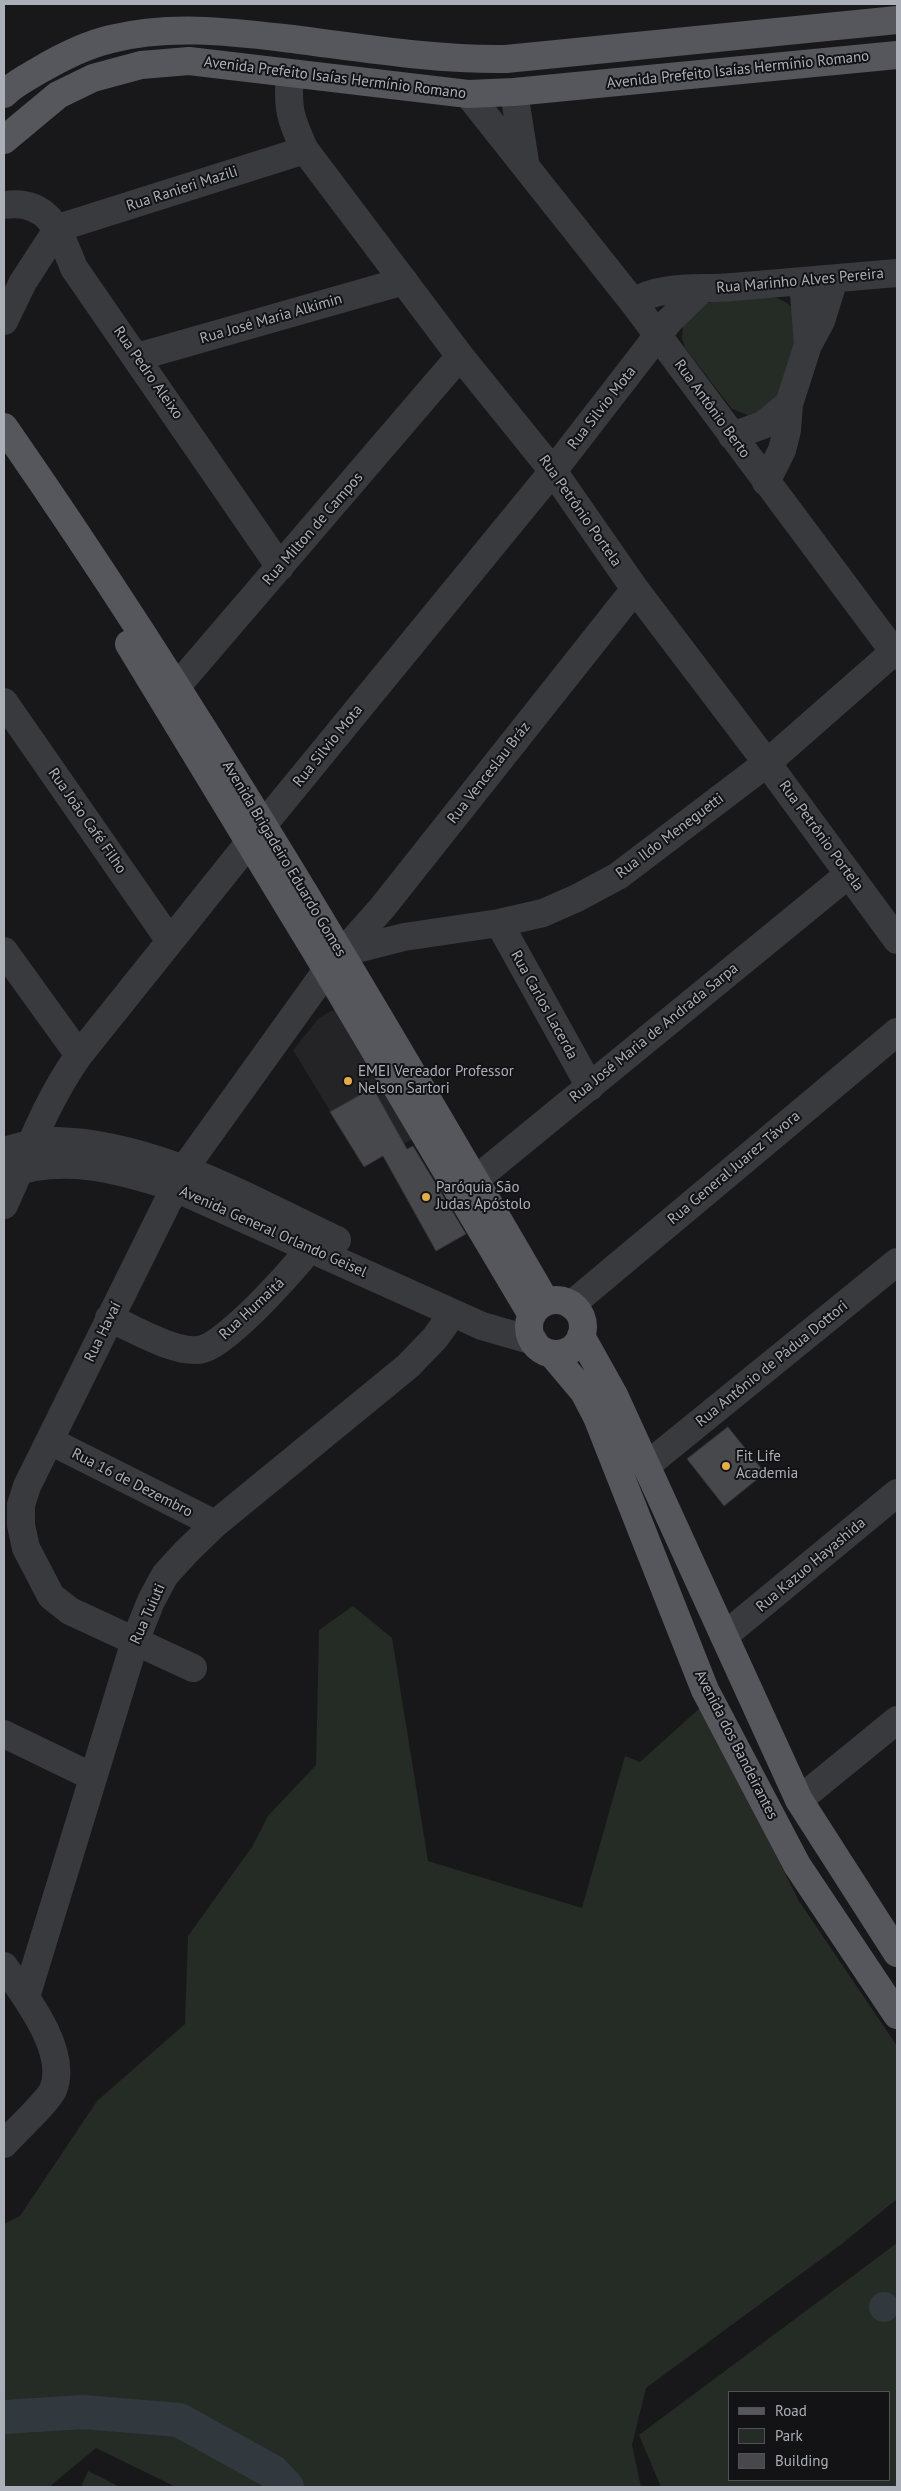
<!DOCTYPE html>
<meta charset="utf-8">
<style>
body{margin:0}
#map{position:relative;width:901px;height:2491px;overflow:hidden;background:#18181a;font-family:"PT Sans",sans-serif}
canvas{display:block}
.frame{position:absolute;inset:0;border:5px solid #abafb8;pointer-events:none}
.legend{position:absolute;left:728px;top:2391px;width:162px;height:90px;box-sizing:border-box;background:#131315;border:1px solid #505156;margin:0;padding:6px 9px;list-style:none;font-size:15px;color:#abafb8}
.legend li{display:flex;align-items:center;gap:10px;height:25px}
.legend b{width:25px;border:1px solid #505156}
</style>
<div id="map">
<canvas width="901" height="2491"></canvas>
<div class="frame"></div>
<ul class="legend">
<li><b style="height:6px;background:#55575d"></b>Road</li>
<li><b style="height:14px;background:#242c25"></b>Park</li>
<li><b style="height:14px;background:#47484c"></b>Building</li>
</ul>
</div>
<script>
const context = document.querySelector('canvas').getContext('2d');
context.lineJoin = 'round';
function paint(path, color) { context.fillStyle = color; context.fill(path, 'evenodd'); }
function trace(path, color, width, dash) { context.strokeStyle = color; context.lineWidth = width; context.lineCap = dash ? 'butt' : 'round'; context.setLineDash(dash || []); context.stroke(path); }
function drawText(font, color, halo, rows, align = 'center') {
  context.font = font + ' "PT Sans",sans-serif'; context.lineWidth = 4; context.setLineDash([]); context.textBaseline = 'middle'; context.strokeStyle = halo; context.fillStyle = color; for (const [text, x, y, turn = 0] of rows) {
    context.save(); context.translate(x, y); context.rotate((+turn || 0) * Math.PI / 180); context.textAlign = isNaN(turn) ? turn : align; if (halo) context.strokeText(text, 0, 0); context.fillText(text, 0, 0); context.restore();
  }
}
const built = new Path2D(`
 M333,1010L346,1014L416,1137L364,1167L293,1050L319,1018Z`);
const green = new Path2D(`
 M769,296C787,300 795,307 801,324L776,405L750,416L732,409L685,348L682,338L683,327L687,317L703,303Z
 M353,1606L392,1638L428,1861L582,1908L625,1756L640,1762L701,1707L799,1901L897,2046V2199L843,2243L646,2388L632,2445L641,2487H176L96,2448L49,2487H4V2224L20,2216L97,2101L185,2024L188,1936L252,1847L268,1816L316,1765L319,1630Z
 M897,2243V2487H661L639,2435ZM730,2392H890V2480H730Z
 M88,2471L120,2487H81Z`);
const water = new Path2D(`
 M869 2307a15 15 0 1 1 30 0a15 15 0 1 1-30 0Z`);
const river = new Path2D(`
 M4,2417L83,2412L179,2420L273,2472L287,2487`);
const building = new Path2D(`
 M373,1088L407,1149L413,1146L466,1234L436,1251L383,1156L364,1167L330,1112Z
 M728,1427L765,1473L724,1506L687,1459Z`);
const minor = new Path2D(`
 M290,73C287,107 290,119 305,150L460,356L553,471L635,589L767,763L897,940
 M514,92L525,162
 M468,94L633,302L897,656
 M4,205C50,198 60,234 74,268L280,567
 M58,228L305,150
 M803,281L808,345
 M633,302C663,284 699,290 733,287C788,282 843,278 897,273
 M4,321L23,282L58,228
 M137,357L404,281
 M732,436L763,425L789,404
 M766,482L782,450L787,430L789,404L808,345L821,321L834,279
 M163,699L178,685L460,356
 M4,702L170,941
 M499,923L590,1087
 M4,951L79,1055
 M341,953L404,937L499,923L543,913L577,898L618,876L767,763L897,649
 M4,1151C21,1146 38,1141 56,1141C154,1143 250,1199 337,1240
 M5,1175C63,1154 117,1169 173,1187L482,1326L534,1341
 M458,1190L475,1180L849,874
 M4,1205C29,1151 44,1105 79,1055L264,824L553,471L669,321L702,289
 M571,1305L897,1032
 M109,1318C133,1328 178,1356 203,1349C229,1342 305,1259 320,1234
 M50,1441L215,1524
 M646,1466L897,1262
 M724,1636L897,1493
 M193,1668L70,1611L51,1596L26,1548L21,1525V1505L27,1486L184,1169L327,970L382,908L635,589
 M4,1734L93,1777
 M799,1800L897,1720
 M4,1966C25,1996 69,2052 53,2090C48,2101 14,2133 4,2144
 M26,1997L135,1641L151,1601L165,1575L186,1552L215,1524L408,1366L435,1338L453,1313`);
const major = new Path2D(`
 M4,94C14,84 26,78 38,71C60,58 85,45 111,39C167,25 226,31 284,38C357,47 431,60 506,59L897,20
 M4,140L58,95L93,78L141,65L189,61L468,94L514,92L897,55
 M4,427C200,709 373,1005 546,1302
 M129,644L327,970L532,1315
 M529 1327a27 27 0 1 1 54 0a27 27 0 1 1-54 0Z
 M581,1336L614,1395L799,1800L897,1953
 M552,1354L584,1392L597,1417L705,1690L797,1865L897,2015`);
const markers = [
 [348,1081,5,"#e3ad47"],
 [426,1197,5,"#e3ad47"],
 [726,1466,5,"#e3ad47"]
];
const streetNames = [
 ["Avenida Prefeito Isaías Hermínio Romano",738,70,-6],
 ["Avenida Prefeito Isaías Hermínio Romano",335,78,7],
 ["Rua Ranieri Mazili",182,189,-18],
 ["Rua Marinho Alves Pereira",800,281,-5],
 ["Rua José Maria Alkimin",271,319,-16],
 ["Rua Pedro Aleixo",148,373,55],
 ["Rua Silvio Mota",602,408,-52],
 ["Rua Antônio Berto",712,409,54],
 ["Rua Petrônio Portela",580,511,55],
 ["Rua Milton de Campos",313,529,-49],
 ["Rua Silvio Mota",328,746,-51],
 ["Rua Venceslau Bráz",489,773,-52],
 ["Rua João Café Filho",87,821,55],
 ["Rua Ildo Meneguetti",670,836,-37],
 ["Rua Petrônio Portela",821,836,54],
 ["Avenida Brigadeiro Eduardo Gomes",284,859,59],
 ["Rua Carlos Lacerda",544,1005,61],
 ["Rua José Maria de Andrada Sarpa",654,1033,-39],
 ["Rua General Juarez Távora",734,1168,-40],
 ["Avenida General Orlando Geisel",273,1232,24],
 ["Rua Humaitá",252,1309,-43],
 ["Rua Havaí",103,1332,-64],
 ["Rua Antônio de Pádua Dottori",772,1364,-39],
 ["Rua 16 de Dezembro",132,1483,27],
 ["Rua Kazuo Hayashida",811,1565,-40],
 ["Rua Tuiuti",148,1614,-66],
 ["Avenida dos Bandeirantes",736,1745,63]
];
const poiNames = [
 ["EMEI Vereador Professor",358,1072],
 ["Nelson Sartori",358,1089],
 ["Paróquia São",436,1188],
 ["Judas Apóstolo",436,1205],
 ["Fit Life",736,1457],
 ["Academia",736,1474]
];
paint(built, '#242427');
paint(green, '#242c25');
paint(water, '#31393f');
trace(river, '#31393f', 34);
paint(building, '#47484c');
trace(building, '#323236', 1);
trace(minor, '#393a3e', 28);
trace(major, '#55575d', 28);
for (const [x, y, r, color] of markers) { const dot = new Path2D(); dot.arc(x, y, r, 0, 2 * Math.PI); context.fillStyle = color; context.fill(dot); trace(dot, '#131315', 2); }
drawText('15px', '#abafb8', '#131315', streetNames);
drawText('15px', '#abafb8', '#131315', poiNames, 'left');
</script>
